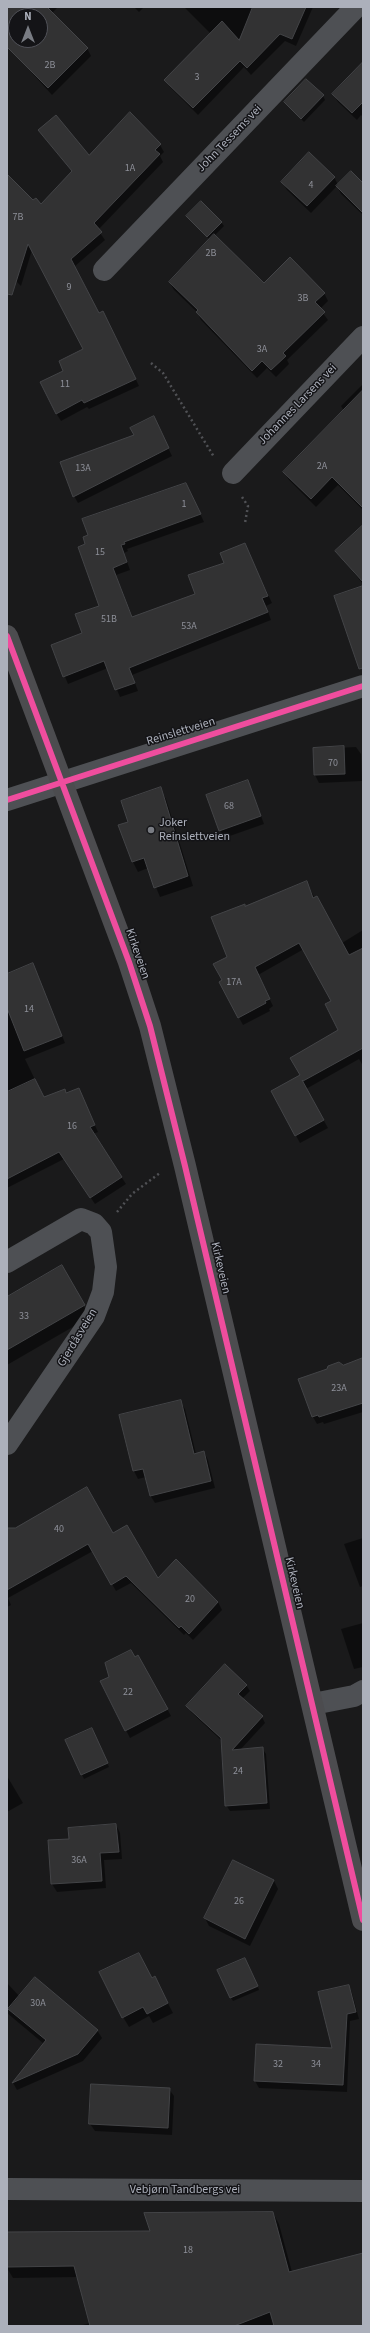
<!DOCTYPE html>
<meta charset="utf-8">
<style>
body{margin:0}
#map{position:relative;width:370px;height:2333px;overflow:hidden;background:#1a1a1b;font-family:"Source Sans 3",sans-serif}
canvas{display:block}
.frame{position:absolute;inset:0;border:8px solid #acb0bb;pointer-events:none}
.north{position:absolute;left:8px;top:8px;width:40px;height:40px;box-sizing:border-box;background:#141417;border:1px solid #515259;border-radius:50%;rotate:0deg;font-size:11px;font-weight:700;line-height:16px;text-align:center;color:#acb0bb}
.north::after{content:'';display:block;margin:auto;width:14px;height:18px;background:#797c83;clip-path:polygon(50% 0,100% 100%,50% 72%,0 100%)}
</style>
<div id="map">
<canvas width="370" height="2333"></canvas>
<div class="frame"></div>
<div class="north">N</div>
</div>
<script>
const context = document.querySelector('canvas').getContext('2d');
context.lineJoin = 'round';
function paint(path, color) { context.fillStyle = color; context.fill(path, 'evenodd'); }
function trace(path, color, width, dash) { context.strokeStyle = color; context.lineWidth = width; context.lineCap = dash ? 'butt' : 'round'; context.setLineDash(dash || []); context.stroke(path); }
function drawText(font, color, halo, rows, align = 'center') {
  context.font = font + ' "Source Sans 3",sans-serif'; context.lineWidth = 3; context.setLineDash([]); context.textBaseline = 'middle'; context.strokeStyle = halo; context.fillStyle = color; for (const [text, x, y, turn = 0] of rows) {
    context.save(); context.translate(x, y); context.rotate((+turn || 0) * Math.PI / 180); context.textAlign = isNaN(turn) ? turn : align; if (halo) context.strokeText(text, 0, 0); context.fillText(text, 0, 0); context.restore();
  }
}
const shadow = new Path2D(`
 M7,7H58L52,13L87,48L91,56L52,95L32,73L7,41ZM16,16H40V40H16Z
 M134,7H144L139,12Z
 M184,7H313L296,46L285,41L251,75L244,67L198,115L170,87L165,80L211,34Z
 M363,63V117L361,115L357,120L338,102L333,94Z
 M323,96L325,100L304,122L285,103Z
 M44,137L89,156L160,145L164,152L160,156L163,162L98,230L105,240L74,267L99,314L107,319L139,386L89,409L87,407L61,421L56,413L65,371L85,350L32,250L21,286L7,272V175L34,202L41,205L73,172Z
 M334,177L338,185L363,184V215L341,194L337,186L311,213L287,190L282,182Z
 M187,217L221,222L224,226L214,236L264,285L324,293L328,301L320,309L328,320L287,360L289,364L276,377L267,368L257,378L201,320L197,312L174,290L170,283L210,240Z
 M363,384V510L338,485L316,507L289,480L284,472L344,411L341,406Z
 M157,425L172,456L78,503L74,496L135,436Z
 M190,492L204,522L127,549L128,551L124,553L130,570L116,575L133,618L196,595L245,545L272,603L266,606L271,620L132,675L138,691L120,697L108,668L68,684L52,646L83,633L100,606L79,547Z
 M363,527V584L336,551Z
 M356,747L361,754L362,781L319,783L315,775L314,749Z
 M248,781L264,824L224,838L220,830Z
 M160,789L166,799L193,886L160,897L148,868L138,872L133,862L129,822Z
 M306,883L342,943L363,930V1066L359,1059L306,1089L328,1128L300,1143L272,1092L301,1076L340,1031L333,1001L304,949L258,975L273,1006L269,1009L270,1011L243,1025L220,983L224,981L228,957L245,907Z
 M33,964L65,1043L25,1059L44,1098L78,1089L98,1132L93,1134L126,1184L95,1204L64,1159L7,1188V1014L10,1012L7,1005V975Z
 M62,1267L90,1317L7,1365V1298Z
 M363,1359V1412L324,1424L323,1422L317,1424L313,1417L328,1370Z
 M180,1402L185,1409L196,1454L204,1452L208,1460L215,1488L155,1503L150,1495L146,1477L138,1479L134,1471L121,1416Z
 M7,1533L113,1534L157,1579L218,1602L222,1610L193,1640L186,1633L184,1635L131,1583L116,1591L93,1551L8,1598L11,1605L7,1607Z
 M363,1538V1586L360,1587L344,1544Z
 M363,1623V1667L354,1669L341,1629Z
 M246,1685L250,1691L242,1699L262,1717L265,1723L240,1750L262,1748L266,1754L270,1809L230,1811L226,1805L222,1741L191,1712L188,1706Z
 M161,1697L171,1716L130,1738L126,1730Z
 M94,1733L109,1767L84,1779L66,1741Z
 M7,1776L23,1803L7,1812Z
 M116,1825L120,1833L122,1859L104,1860L106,1888L57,1892L52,1884L49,1841L70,1840Z
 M233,1861L274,1881L278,1889L250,1946L209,1926L205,1918Z
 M152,1979L160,1988L173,2013L153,2023L149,2016L129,2027L123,2017Z
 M7,1983L20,1997L97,2030L102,2038L83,2061L17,2090L13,2083L44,2044L7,2013Z
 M349,1986L352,1993L359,2019L350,2021L347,2092L259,2088L255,2081L333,2049Z
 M258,1987L259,1990L233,2001L231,1998Z
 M169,2089L174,2096L172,2135L95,2131L90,2124Z
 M273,2213L279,2224L292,2272L363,2254V2326H275L274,2324L270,2326H79L90,2323L78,2277L13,2278L7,2268V2233L151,2232Z`);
const building = new Path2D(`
 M7,7H47L88,48L48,88L7,47ZM16,16H40V40H16Z
 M253,7H306L292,39L280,34L247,68L240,61L193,108L164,80L222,21L239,40Z
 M363,62V102L352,113L332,94Z
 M306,79L324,95L301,119L284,102Z
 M130,112L161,144L155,150L160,154L94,223L102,232L71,259L99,313L103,311L136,379L84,403L82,400L56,414L40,382L63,371L59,361L83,349L28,244L12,295L7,294V174L33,200L36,198L41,204L72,171L38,130L56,115L89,155Z
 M309,152L335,177L307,206L281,182Z
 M351,171L363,183V213L336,186Z
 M201,201L222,222L207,237L186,216Z
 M214,234L264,283L290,257L325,293L315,302L325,312L283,353L286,356L271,370L262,361L252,371L196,312L198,310L169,282Z
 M363,390V508L332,477L311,499L283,472Z
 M154,416L169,448L73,497L60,462L134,435L130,428Z
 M186,483L201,514L124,542L125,544L121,545L127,562L113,568L132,617L195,594L188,575L224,563L220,553L245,543L268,596L262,598L268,612L129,668L135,683L115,690L104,661L63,677L51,645L82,633L75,614L99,606L78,547L85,544L83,537L88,535L82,519Z
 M363,525V582L335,551Z
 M363,586V668L359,669L334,596Z
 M344,746L345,774L314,775L313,748Z
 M248,780L261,816L219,831L206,795Z
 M161,787L188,876L154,888L144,858L132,862L118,825L128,822L121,801Z
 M307,881L313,898L317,896L349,955L363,948V1048L303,1081L302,1080L324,1120L295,1136L271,1091L300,1075L290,1058L338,1030L325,1004L331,1001L299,943L255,967L270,999L265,1001L266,1003L238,1018L219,982L222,980L213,964L227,957L211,917L245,904V906Z
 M33,963L62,1036L24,1051L7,1008V974Z
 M35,1079L44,1097L65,1089L66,1093L79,1088L95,1125L90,1127L122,1177L90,1198L59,1152L7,1179V1092Z
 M62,1265L85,1305L7,1350V1297Z
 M363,1358V1403L319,1417L318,1415L312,1417L298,1379L327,1369L328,1366L339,1362L343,1365Z
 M181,1400L194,1454L204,1451L211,1481L150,1496L143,1469L133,1471L119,1415Z
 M87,1487L113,1533L127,1525L158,1578L176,1559L218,1602L189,1634L181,1626L179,1628L126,1576L111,1585L88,1544L7,1590V1528H15Z
 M131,1650L135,1657L138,1655L168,1709L125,1731L100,1681L109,1677L105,1663Z
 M225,1664L247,1685L238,1694L263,1716L232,1750L263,1747L267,1803L225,1806L221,1738L186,1706Z
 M92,1728L108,1763L81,1775L65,1740Z
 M116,1824L119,1852L100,1853L102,1881L51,1884L48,1840L69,1839L68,1828Z
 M233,1860L274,1880L245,1939L204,1918Z
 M139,1953L152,1978L155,1976L168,2003L147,2014L143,2007L122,2018L99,1972Z
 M245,1958L258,1986L230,1998L217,1970Z
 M35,1977L98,2030L78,2054L12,2083L46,2040L8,2009Z
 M349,1985L356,2012L347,2014L343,2085L254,2081L256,2044L332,2048L318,1992Z
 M91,2084L170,2088L168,2128L89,2124Z
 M273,2212L289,2272L363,2253V2326H274L270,2312L234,2326H90L74,2266L7,2267V2232L150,2231L144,2213Z`);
const path = new Path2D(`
 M151,363L163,373L214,457
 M242,497L248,506L245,523
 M117,1212L132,1194L160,1173`);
const street = new Path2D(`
 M104,270L356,7
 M233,473L363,337
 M7,800L363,686
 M7,1262L81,1219L94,1224L101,1232L106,1267L103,1292L94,1316L7,1444
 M313,1704L354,1696L363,1691
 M7,2189L363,2191`);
const primary = new Path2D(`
 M7,636L129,962L150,1026L185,1166L363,1920`);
const cycleway = new Path2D(`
 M7,636L129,962L150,1026L185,1166L363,1920
 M7,800L363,686`);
const markers = [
 [151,830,4,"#797c83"]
];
const numberNames = [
 ["2B",50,66],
 ["3",197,78],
 ["1A",130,169],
 ["4",311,186],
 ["7B",18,218],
 ["2B",211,254],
 ["9",69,288],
 ["3B",303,299],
 ["3A",262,350],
 ["11",65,385],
 ["2A",322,467],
 ["13A",83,469],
 ["1",184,505],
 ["15",100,553],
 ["51B",109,620],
 ["53A",189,627],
 ["70",333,764],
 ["68",229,807],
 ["17A",234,983],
 ["14",29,1010],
 ["16",72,1127],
 ["33",24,1317],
 ["23A",339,1389],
 ["40",59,1530],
 ["20",190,1600],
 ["22",128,1693],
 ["24",238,1772],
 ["36A",79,1861],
 ["26",239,1902],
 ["30A",38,2004],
 ["32",278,2065],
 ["34",316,2065],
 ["18",188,2251]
];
const streetNames = [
 ["John Tessems vei",230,139,-46],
 ["Johannes Larsens vei",298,405,-46],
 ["Reinslettveien",181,732,-17],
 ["Kirkeveien",137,954,71],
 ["Kirkeveien",220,1268,77],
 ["Gjerdåsveien",78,1338,-59],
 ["Kirkeveien",294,1583,77],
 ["Vebjørn Tandbergs vei",185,2190]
];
const poiNames = [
 ["Joker",159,823],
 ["Reinslettveien",159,837]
];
paint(shadow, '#0007');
paint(building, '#323233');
trace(building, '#434447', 1);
trace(path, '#505155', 2.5, [2, 3]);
trace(street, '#4e5054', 22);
trace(primary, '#4c4c4f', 22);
trace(cycleway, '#ef4d9e', 6);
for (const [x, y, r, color] of markers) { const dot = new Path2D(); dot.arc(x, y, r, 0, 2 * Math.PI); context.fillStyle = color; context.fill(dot); trace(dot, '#141417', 1.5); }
drawText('10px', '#8e9099', null, numberNames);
drawText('12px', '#acb0bb', '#141417', streetNames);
drawText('12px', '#acb0bb', '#141417', poiNames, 'left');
</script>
